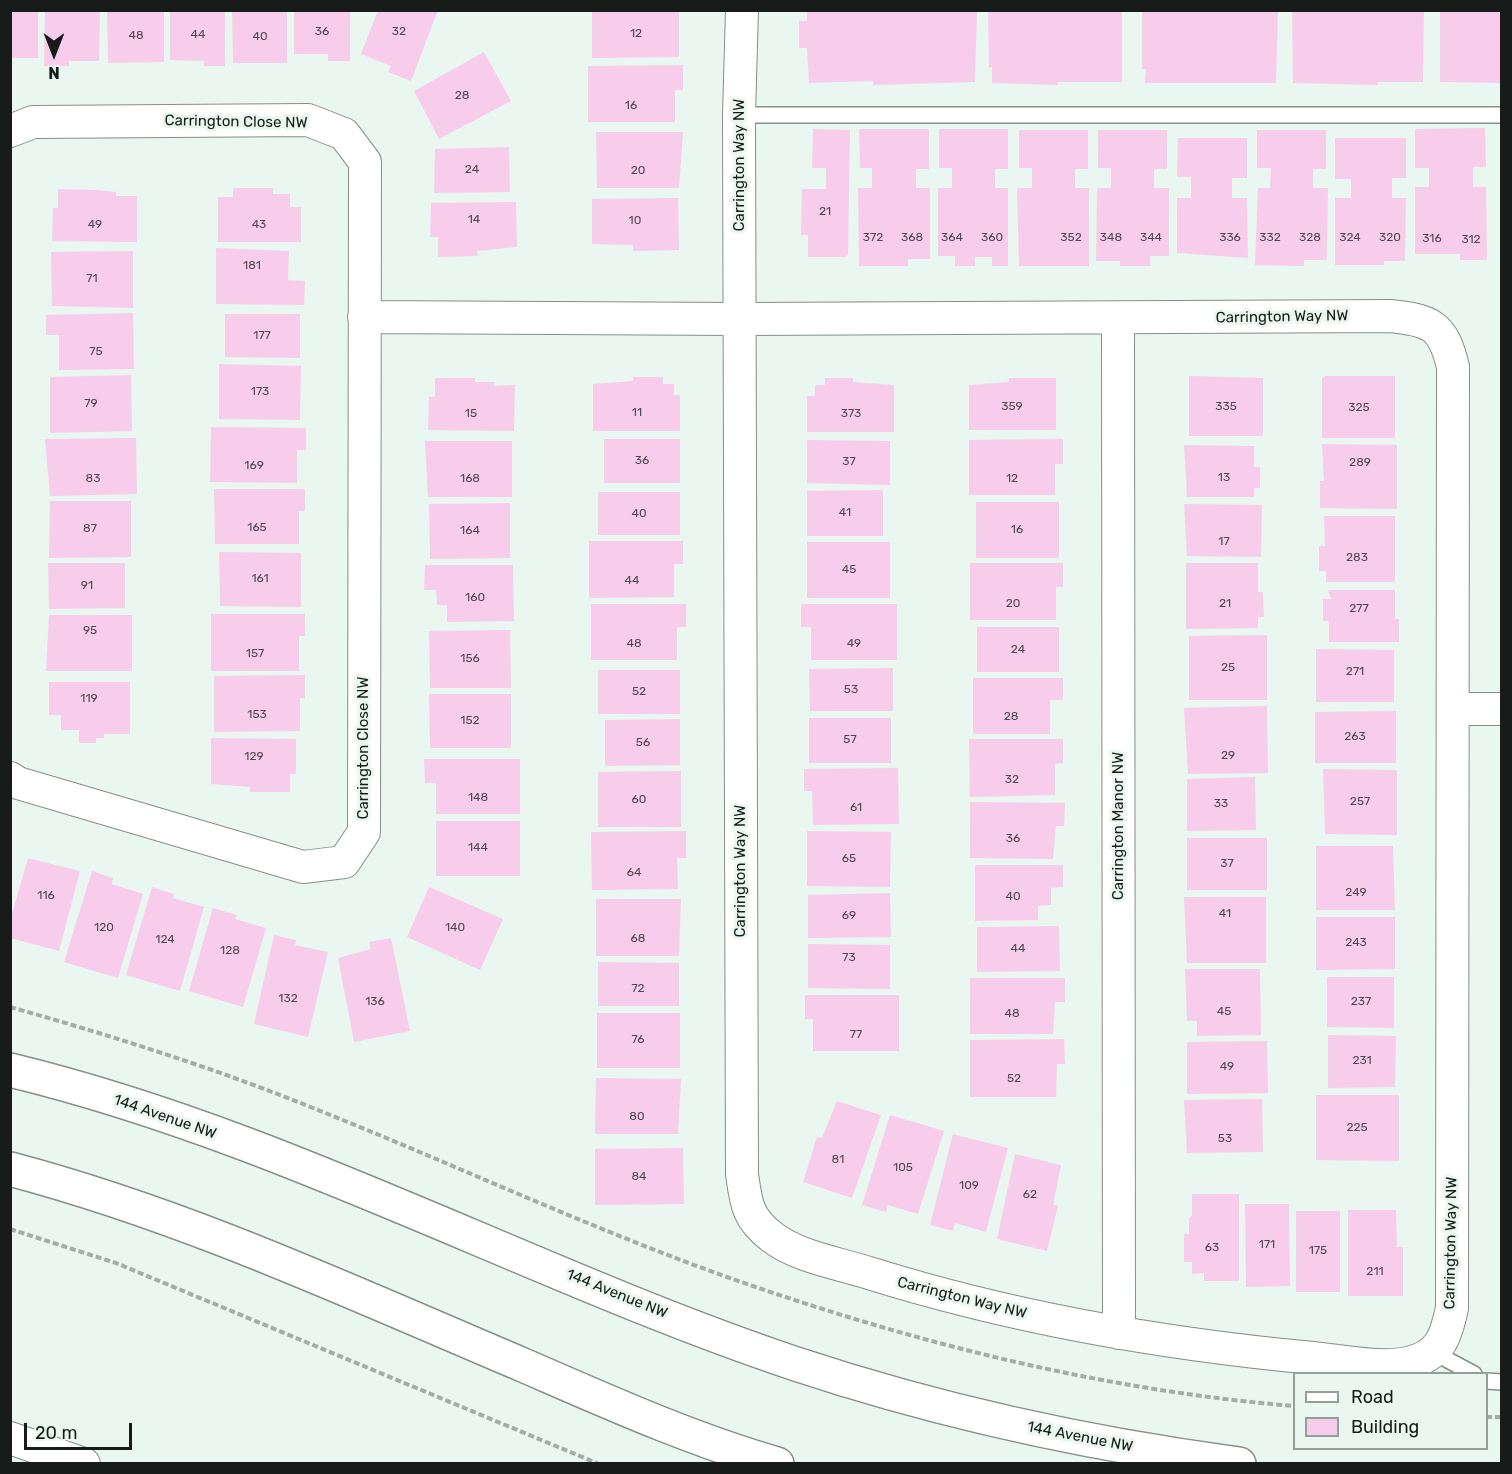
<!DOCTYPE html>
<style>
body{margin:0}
#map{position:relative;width:1512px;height:1474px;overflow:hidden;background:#e9f7f0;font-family:Rubik,sans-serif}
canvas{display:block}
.frame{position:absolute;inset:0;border:12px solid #171c1a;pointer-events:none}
.legend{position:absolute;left:1293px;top:1372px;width:195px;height:78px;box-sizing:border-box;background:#e9f7f0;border:2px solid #959f9a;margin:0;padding:8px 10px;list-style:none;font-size:18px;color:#171c1a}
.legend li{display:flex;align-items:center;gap:12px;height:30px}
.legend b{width:30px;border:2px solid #959f9a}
.north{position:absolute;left:24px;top:24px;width:60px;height:60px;-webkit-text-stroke:4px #e9f7f0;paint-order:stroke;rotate:180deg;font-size:16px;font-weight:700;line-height:24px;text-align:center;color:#171c1a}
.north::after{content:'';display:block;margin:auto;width:21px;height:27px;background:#171c1a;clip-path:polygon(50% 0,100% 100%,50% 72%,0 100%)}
.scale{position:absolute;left:24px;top:1423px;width:108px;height:27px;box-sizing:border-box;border:3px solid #171c1a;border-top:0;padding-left:8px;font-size:18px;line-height:21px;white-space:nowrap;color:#171c1a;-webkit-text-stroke:4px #e9f7f0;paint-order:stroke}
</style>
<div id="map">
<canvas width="1512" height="1474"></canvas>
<div class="frame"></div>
<ul class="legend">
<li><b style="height:8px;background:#fff"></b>Road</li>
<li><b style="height:16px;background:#f8cdec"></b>Building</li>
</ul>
<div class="north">N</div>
<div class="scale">20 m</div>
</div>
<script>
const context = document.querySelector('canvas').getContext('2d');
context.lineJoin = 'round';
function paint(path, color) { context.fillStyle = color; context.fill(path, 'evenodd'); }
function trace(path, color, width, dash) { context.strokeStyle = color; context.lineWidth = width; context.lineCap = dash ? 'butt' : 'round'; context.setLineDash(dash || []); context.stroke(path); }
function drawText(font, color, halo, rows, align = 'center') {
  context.font = font + ' Rubik,sans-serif'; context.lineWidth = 6; context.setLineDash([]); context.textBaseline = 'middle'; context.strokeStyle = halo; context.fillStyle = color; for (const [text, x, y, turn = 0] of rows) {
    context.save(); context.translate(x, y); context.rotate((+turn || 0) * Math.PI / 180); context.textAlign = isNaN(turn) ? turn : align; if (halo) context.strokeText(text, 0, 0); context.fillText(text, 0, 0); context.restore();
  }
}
const building = new Path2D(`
 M10,10H38V58H10Z
 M45,10H100L99,61H69V66H44Z
 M107,10H164V62L108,63Z
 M170,10H225V66H204V61L170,60Z
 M232,10H287V63H233Z
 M294,10H350V61H328V54H294Z
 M378,10H438L411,81L388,72L391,66L361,54Z
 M614,10H679V57L592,58V11Z
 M807,10H977L975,82L873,85V81L809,83L807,48H799V21H807Z
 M988,10H1122V82H1058V85L992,83V67H989Z
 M1142,10H1278L1276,83H1145L1146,69H1142Z
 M1292,10H1424L1423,82H1378V85L1293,83Z
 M1440,10H1502V83L1440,82Z
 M484,52L511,101L439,139L414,91Z
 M683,65V90H675V122H588V66Z
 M1485,128L1486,167H1473V187H1486L1487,260H1460V254H1415V187H1429V168H1415V129Z
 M813,129L850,130L848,255L844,257H808V235H801L802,189H826V168H812Z
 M859,129H929V169H916V188H930V259H908V266H859L858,188H872V168H860Z
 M939,129H1008V169H995V188H1008V266H992V257H975V266H955V256H938V188H952V168H939Z
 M1019,130H1088V169H1075V188H1089V266H1019L1017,188H1032V168H1019Z
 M1098,130H1167V169H1154V188H1169V256H1150V266H1120V261H1096L1097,188H1111V168H1098Z
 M1257,130H1326V169H1313V188H1328L1327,260H1304V266L1255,265L1258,188H1270L1271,168H1257Z
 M596,132H683L679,188H597Z
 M1178,138H1247V178H1232V198H1247L1248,258L1177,253V198H1191V177H1177Z
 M1335,138H1406V178H1392V198H1406L1405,261H1384V265H1335V198H1351V179H1335Z
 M509,147L510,192L434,193L435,149Z
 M233,188H273V194H290V207H301V242H218V197H233Z
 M58,189L96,190L116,192V196H137V242L52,241L53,208H58Z
 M678,198L679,250L633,251V245L592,244V199Z
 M516,202L517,247L477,251L478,256L438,257V237H430L431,203Z
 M216,248L289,251L288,280L305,281L304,305L216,304Z
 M133,251V308L52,306L51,252Z
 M133,313L134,369L59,370V335H46V315Z
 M225,314H300V358L225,357Z
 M219,364L301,366L300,420L219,419Z
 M131,375L132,431L50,433V377Z
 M1189,376L1263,378V436H1189Z
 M1325,376H1395V438H1322V378Z
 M633,377H663V384H674V395H680V431H593V384L633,381Z
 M435,378H475V382H494V386L515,385L514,431L428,430L429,397H435Z
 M825,378H853V382L894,385V432H807V396H815V385H825Z
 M1009,378H1056V430H969V385L1009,382Z
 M211,427L306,428V450H297V483L210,482Z
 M136,438L137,494L50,496L45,439Z
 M604,439H680V483H604Z
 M1063,439V464H1055V495H969V440Z
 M807,440L890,441V485L807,483Z
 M425,441H512V497H428Z
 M1322,444L1397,445V509L1320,508V481H1324Z
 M1184,445L1254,446V467H1260V488H1254V497H1187Z
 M214,489H305V511H299V544H215Z
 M883,490V536H807V491Z
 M598,492H680V535H598Z
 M50,501H131V557L49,558Z
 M976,502H1059V558H976Z
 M510,503V558L430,559L429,504Z
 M1184,504L1262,505L1261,557L1187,556Z
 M1324,516H1395V582H1326V571H1319V546H1325Z
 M589,541H683V564H674V597L589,598Z
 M807,542H890V598H807Z
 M219,552L301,553V607L220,606Z
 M48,563H125V608L49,609Z
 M970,563H1063V587H1056V620H970Z
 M1186,563H1258V592H1263L1264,617H1258V628L1186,629Z
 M425,565H513L514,621L447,622V605H437L436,590H424Z
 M1328,590H1395V619H1399V642H1329V621H1323V599H1331Z
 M591,604H686V627H677V660H591Z
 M801,604H897V660H811V627H801Z
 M211,614H305V636H299V671H211Z
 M49,615H132V671H46Z
 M977,627H1059V672H977Z
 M510,630L511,688H430L429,631Z
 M1267,635V700H1189V636Z
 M1316,649L1394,650V702H1316Z
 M893,668V711H810L809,669Z
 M598,670H680V714H598Z
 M305,675V698H300V731L214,732V676Z
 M973,678H1063V700H1050V734H973Z
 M49,682H130V734H104V738H96V743H79V730H61V715H49Z
 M429,694H511V748H430Z
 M1267,706L1268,773L1188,774L1184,708Z
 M1396,711V763H1315V712Z
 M809,718H891V763H809Z
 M680,719V765L605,766V720Z
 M211,738L296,739V774H290V792H250V787L211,784Z
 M969,739H1063V763L1055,764V795L970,797Z
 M424,759H520V814H436V783H425Z
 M898,768L899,824L813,825L812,791H804V769Z
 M1323,769L1397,770V835L1325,834Z
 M681,771V827H598V772Z
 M1255,777L1256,830L1187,831V779Z
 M970,802L1065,803L1064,826H1056L1053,859L970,858Z
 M436,821H520V876H436Z
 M686,831V858H677L678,889L592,890L591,832Z
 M807,831L891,832L890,887L807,886Z
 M1187,838H1267V890H1187Z
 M1316,846H1393L1395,910H1316Z
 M28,858L80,871L59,951L10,938V921Z
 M975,865H1063V887L1051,888V905L1038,906V920L975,921Z
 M92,871L113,878L112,884L143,894L118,978L64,962Z
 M152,887L174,894L173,898L204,907L180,991L126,975Z
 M429,887L503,919L480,970L407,937Z
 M890,893L891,937L808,938V895Z
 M1184,897H1266V963H1187Z
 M596,899H681L679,956H596Z
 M213,908L237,915L235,919L266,928L243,1007L189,991Z
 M1316,917H1395V969L1316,970Z
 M1059,926L1060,971L977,972V927Z
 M274,935L296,940L295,945L328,952L308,1037L254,1024Z
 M391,938L410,1031L354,1042L338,958L371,949L369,942Z
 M808,944L890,945V989L808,988Z
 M598,962L679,963V1006H598Z
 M1185,969H1260L1261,1035L1197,1036V1021H1187Z
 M1327,977H1394V1028L1327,1027Z
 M970,978H1065V1002H1055L1053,1034H970Z
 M805,995H899V1051H813V1019H805Z
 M597,1013H680V1068H597Z
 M1328,1035L1396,1036L1395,1087L1328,1088Z
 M1064,1039L1065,1064H1057L1056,1097H970V1040Z
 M1267,1041L1268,1093L1187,1094V1042Z
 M596,1078L681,1079L678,1134H595Z
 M1316,1095H1399V1161L1316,1160Z
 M1262,1099L1263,1152L1187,1153L1184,1100Z
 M837,1101L881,1115L852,1198L803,1182L817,1137L822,1138Z
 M890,1115L944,1131L918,1214L888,1205L886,1212L862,1205Z
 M953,1134L1008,1148L986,1232L955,1223L953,1231L930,1225Z
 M683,1148L684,1204L595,1205V1149Z
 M1015,1154L1061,1165L1053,1205L1058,1206L1047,1251L997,1239Z
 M1192,1194H1239V1281H1204V1273L1192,1274V1262H1184V1234H1189V1219L1192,1215Z
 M1245,1204H1289L1290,1286L1246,1287Z
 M1348,1210H1396L1397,1247H1403V1296H1348Z
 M1296,1211H1340V1292H1296Z`);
const path = new Path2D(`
 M10,1007C113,1036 214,1068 313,1108C451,1163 587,1227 727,1277C911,1342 1100,1390 1294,1406
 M10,1229L116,1263L599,1464
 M1486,1417H1502`);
const service = new Path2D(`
 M739,115H1502
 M1433,1352L1474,1374
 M1486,1381L1502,1382`);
const minor = new Path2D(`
 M10,131L33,122L308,120L344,134L365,162L364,832L344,862L303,867L18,783L10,778
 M364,317L741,319L1390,316C1431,320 1443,325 1453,367L1452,1308C1446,1337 1440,1356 1408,1363C1381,1369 1341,1361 1313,1358C1162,1344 1013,1318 869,1273C838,1263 798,1257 772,1237C747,1218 746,1203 742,1174L739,115L742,10
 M1118,318L1119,1333
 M1453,709H1502
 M10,1438L84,1464`);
const secondary = new Path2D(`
 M10,1070C283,1136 531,1275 796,1364C941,1412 1088,1444 1239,1464
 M10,1169C188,1216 355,1294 523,1365C606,1401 690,1439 777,1464`);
const numberNames = [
 ["36",322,32],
 ["32",399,32],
 ["12",636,34],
 ["44",198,35],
 ["48",136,36],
 ["40",260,37],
 ["28",462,96],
 ["16",631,106],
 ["24",472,170],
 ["20",638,171],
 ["21",825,212],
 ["14",474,220],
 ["10",635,221],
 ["49",95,225],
 ["43",259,225],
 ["372",873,238],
 ["368",912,238],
 ["364",952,238],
 ["360",992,238],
 ["352",1071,238],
 ["348",1111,238],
 ["344",1151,238],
 ["336",1230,238],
 ["332",1270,238],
 ["328",1310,238],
 ["324",1350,238],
 ["320",1390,238],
 ["316",1432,239],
 ["312",1471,240],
 ["181",252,266],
 ["71",92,279],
 ["177",262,336],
 ["75",96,352],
 ["173",260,392],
 ["79",91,404],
 ["359",1012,407],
 ["335",1226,407],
 ["325",1359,408],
 ["11",637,413],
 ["15",471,414],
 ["373",851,414],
 ["36",642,461],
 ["37",849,462],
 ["289",1360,463],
 ["169",254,466],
 ["13",1224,478],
 ["83",93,479],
 ["168",470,479],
 ["12",1012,479],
 ["41",845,513],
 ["40",639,514],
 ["165",257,528],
 ["87",90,529],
 ["16",1017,530],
 ["164",470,531],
 ["17",1224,542],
 ["283",1357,558],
 ["45",849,570],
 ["161",260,579],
 ["44",632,581],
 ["91",87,586],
 ["160",475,598],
 ["20",1013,604],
 ["21",1225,604],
 ["277",1359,609],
 ["95",90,631],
 ["48",634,644],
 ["49",854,644],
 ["24",1018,650],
 ["157",255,654],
 ["156",470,659],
 ["25",1228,668],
 ["271",1355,672],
 ["53",851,690],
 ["52",639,692],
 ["119",89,699],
 ["153",257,715],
 ["28",1011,717],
 ["152",470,721],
 ["263",1355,737],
 ["57",850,740],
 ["56",643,743],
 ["29",1228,756],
 ["129",254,757],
 ["32",1012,780],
 ["148",478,798],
 ["60",639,800],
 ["257",1360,802],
 ["33",1221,804],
 ["61",856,808],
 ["36",1013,839],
 ["144",478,848],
 ["65",849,859],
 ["37",1227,864],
 ["64",634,873],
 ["249",1356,893],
 ["116",46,896],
 ["40",1013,897],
 ["41",1225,914],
 ["69",849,916],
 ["120",104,928],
 ["140",455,928],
 ["68",638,939],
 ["124",165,940],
 ["243",1356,943],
 ["44",1018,949],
 ["128",230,951],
 ["73",849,958],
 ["72",638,989],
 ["132",288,999],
 ["136",375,1002],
 ["237",1361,1002],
 ["45",1224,1012],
 ["48",1012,1014],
 ["77",856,1035],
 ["76",638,1040],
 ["231",1362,1061],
 ["49",1227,1067],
 ["52",1014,1079],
 ["80",637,1117],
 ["225",1357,1128],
 ["53",1225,1139],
 ["81",838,1160],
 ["105",903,1168],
 ["84",639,1177],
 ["109",969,1186],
 ["62",1030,1195],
 ["171",1267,1245],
 ["63",1212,1248],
 ["175",1318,1251],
 ["211",1375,1272]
];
const streetNames = [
 ["Carrington Close NW",236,122,1],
 ["Carrington Way NW",740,165,-90],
 ["Carrington Way NW",1282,317,-1],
 ["Carrington Close NW",364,748,-90],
 ["Carrington Manor NW",1119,826,-90],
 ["Carrington Way NW",741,871,-90],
 ["144 Avenue NW",165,1117,19],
 ["Carrington Way NW",1451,1243,-89],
 ["144 Avenue NW",617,1294,22],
 ["Carrington Way NW",962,1298,14],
 ["144 Avenue NW",1080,1437,11]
];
paint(building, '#f8cdec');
trace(service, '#83908a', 18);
trace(minor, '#83908a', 34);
trace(secondary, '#83908a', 36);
trace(path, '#a2ada7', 4, [6, 3]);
trace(service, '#fff', 15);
trace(minor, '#fff', 32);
trace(secondary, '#fff', 33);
drawText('12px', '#4f484e', null, numberNames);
drawText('15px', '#171c1a', '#e9f7f0', streetNames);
</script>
